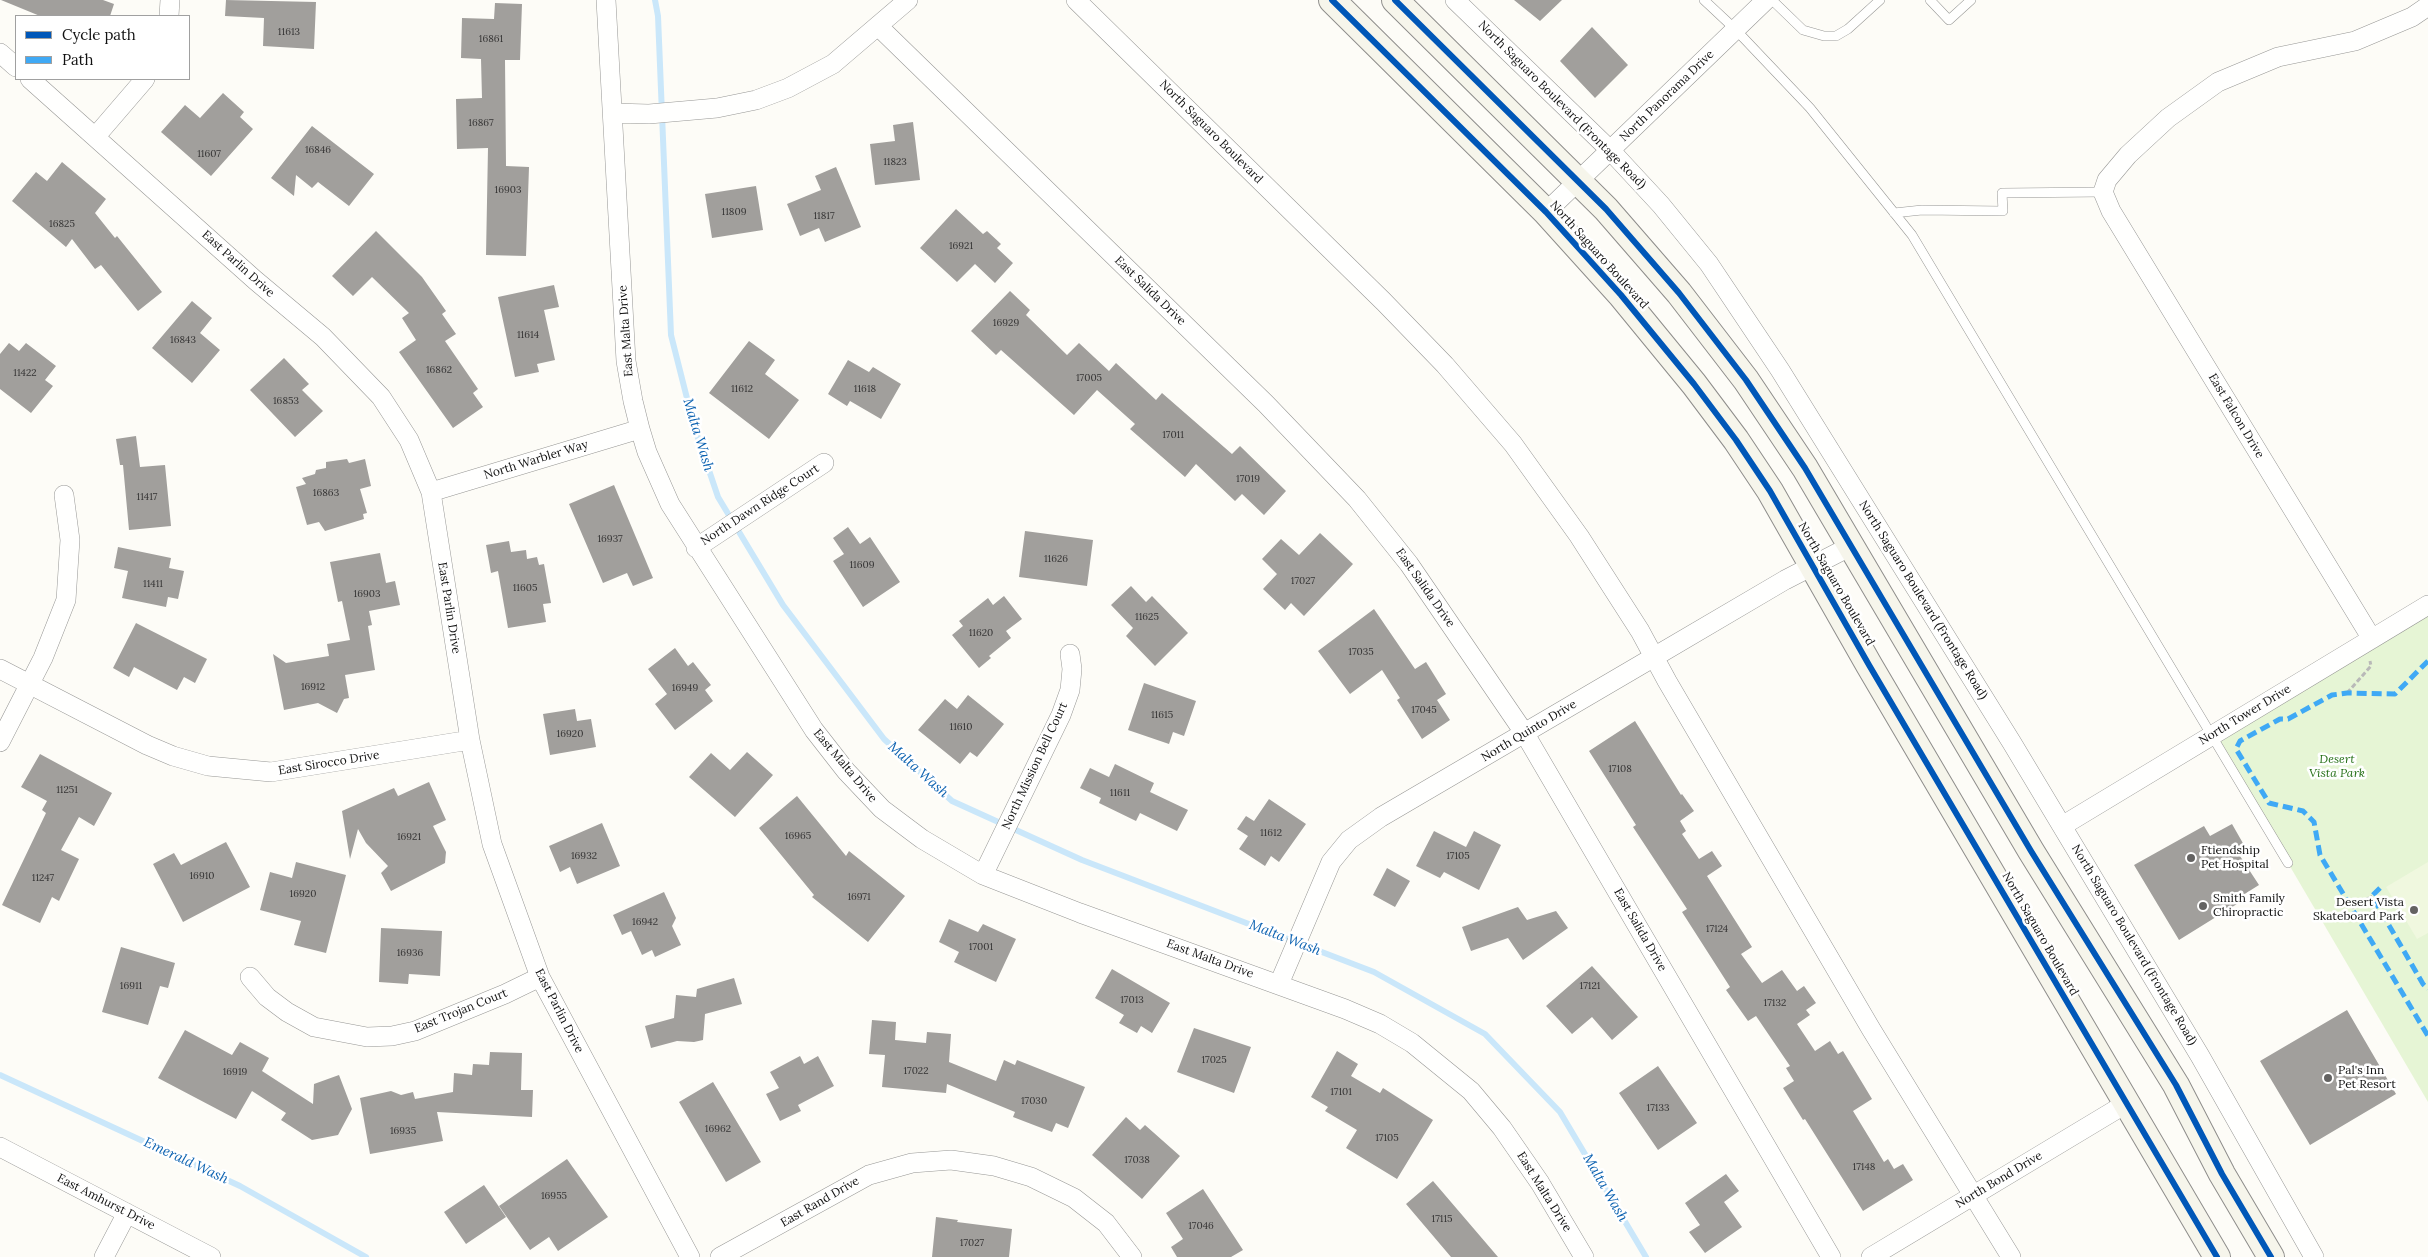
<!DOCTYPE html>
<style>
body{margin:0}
#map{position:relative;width:2428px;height:1257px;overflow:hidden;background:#fdfcf7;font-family:Lora,serif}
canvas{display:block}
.legend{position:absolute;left:15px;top:15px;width:175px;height:65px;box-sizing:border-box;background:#fff;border:1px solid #a0a0a0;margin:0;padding:6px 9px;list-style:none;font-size:15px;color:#111}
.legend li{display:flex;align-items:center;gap:10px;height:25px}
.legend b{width:25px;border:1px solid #a0a0a0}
</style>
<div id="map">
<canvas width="2428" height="1257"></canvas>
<ul class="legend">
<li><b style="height:6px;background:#0057b8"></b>Cycle path</li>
<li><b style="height:6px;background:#3fa9f5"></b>Path</li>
</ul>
</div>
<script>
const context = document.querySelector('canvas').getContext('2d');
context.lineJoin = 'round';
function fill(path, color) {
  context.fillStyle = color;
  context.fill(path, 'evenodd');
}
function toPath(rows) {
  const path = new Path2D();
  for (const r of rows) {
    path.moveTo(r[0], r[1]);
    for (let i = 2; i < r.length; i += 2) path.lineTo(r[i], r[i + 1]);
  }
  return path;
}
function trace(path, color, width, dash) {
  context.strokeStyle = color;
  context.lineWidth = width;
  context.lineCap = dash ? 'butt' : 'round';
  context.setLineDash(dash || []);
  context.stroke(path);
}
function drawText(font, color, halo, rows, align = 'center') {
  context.font = font + ' Lora,serif';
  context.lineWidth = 5;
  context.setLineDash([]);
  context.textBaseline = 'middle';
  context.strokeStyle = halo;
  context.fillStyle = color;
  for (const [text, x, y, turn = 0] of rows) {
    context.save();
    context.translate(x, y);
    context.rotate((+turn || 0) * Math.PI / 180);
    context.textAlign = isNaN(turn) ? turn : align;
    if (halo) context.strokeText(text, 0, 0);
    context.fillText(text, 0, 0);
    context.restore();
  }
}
fill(toPath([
 [2428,605,2428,1102,2213,735]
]), '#e6f5d5');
fill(toPath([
 [2428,862,2428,933,2417,939,2386,887]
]), '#f0f8df');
trace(toPath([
 [655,0,658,16,671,335,694,426,718,497,783,605,884,739,952,801,1082,860,1374,972,1485,1034,1560,1112,1646,1257],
 [0,1075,240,1186,366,1257]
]), '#cae7fa', 6);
fill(toPath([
 [1,0,103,0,114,4,110,16,40,16],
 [226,0,316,2,314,49,263,46,264,18,225,16],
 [1514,0,1562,0,1540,21],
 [495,3,522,4,520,60,505,60,506,166,529,167,526,256,486,255,488,148,457,149,456,99,482,98,481,59,461,58,462,18,494,19],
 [1592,27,1628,65,1595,98,1560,61],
 [223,93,244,112,240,117,253,129,211,176,161,132,185,105,200,118],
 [913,122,920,180,875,185,870,144,895,141,893,125],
 [312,126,374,174,349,206,318,182,312,188,296,175,294,196,271,178],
 [62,162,106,199,95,213,115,238,117,236,162,292,138,311,101,265,95,269,72,239,66,247,12,201,36,172,47,181],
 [836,167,861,227,825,242,819,228,800,236,787,204,821,190,815,176],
 [756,186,763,230,712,238,705,194],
 [956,209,983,234,987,231,1001,244,997,248,1013,263,995,283,975,264,957,282,920,248],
 [376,231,422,277,446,311,442,314,456,334,445,341,478,389,473,393,483,407,453,428,399,352,416,340,402,318,409,313,372,277,353,296,332,276],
 [554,285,559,307,544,310,555,360,537,364,539,372,515,377,498,297],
 [1010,291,1030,310,1026,315,1067,355,1079,343,1109,371,1116,363,1156,400,1162,393,1232,454,1240,446,1286,491,1264,515,1242,494,1235,501,1196,464,1185,477,1130,429,1135,424,1097,390,1074,415,1001,350,996,355,971,331],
 [192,301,212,318,200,333,220,350,192,383,152,348],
 [749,341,775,360,765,374,799,400,769,439,709,393],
 [9,343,19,351,26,343,56,366,45,380,53,386,31,413,0,389,0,354],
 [284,358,309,384,302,390,323,411,295,437,250,390],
 [848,360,869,372,873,367,901,384,881,419,850,401,847,406,828,394],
 [136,436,140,467,165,465,171,526,129,530,123,465,120,465,116,439],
 [347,459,349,463,365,459,371,486,360,489,367,513,363,514,364,519,325,531,319,522,307,525,296,487,306,484,302,478,315,474,316,470,326,468,326,462],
 [614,485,653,578,633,586,627,573,603,583,569,504],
 [848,527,860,544,870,537,900,582,863,607,833,561,844,554,833,538],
 [1025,531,1093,540,1087,586,1019,577],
 [1320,533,1353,564,1304,616,1291,603,1285,610,1263,589,1277,574,1262,559,1281,539,1299,555],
 [509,541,511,552,526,550,527,559,537,557,539,565,544,564,551,603,543,604,546,622,508,628,498,571,491,573,486,545],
 [118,547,171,558,169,568,184,571,178,599,168,597,166,607,122,598,128,571,114,568],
 [380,553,386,583,395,581,400,605,369,611,372,625,368,626,375,670,345,675,349,698,344,699,337,713,318,703,284,710,273,654,286,663,329,656,327,644,350,640,342,601,338,602,330,562],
 [1131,586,1146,602,1152,596,1188,633,1155,666,1126,636,1133,628,1111,605],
 [1004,596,1022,619,1006,631,1011,638,989,656,991,658,979,668,952,635,963,626,959,621,988,598,993,605],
 [1374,609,1415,669,1426,662,1446,694,1437,700,1450,720,1422,739,1397,700,1400,698,1382,670,1350,694,1318,651],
 [136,623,207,659,195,683,184,677,177,690,134,667,129,677,113,668],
 [675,648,688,666,693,662,711,685,705,690,713,701,675,730,655,704,667,694,648,669],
 [1144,683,1196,701,1184,736,1173,732,1169,744,1128,730],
 [968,695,1004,724,977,757,970,752,960,764,918,730,945,699,957,709],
 [575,709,577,721,591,719,596,747,550,755,543,714],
 [1635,721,1681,795,1682,794,1694,811,1680,821,1686,831,1682,834,1699,859,1712,851,1722,866,1707,876,1752,947,1741,954,1762,983,1782,970,1797,991,1804,986,1816,1003,1806,1010,1810,1015,1797,1024,1815,1051,1830,1041,1838,1054,1843,1051,1872,1099,1853,1111,1884,1162,1888,1159,1894,1169,1903,1164,1913,1180,1863,1211,1805,1119,1803,1120,1783,1088,1794,1081,1786,1068,1790,1066,1756,1016,1748,1021,1726,990,1730,987,1682,912,1687,909,1633,827,1636,825,1589,751],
 [747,752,773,775,735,817,689,777,711,753,730,770],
 [40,754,112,793,94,826,79,817,61,850,79,859,59,901,52,897,40,923,2,905,46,813,42,810,47,801,21,787],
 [1115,764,1154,783,1150,792,1188,810,1177,831,1140,813,1136,821,1099,803,1101,798,1080,788,1090,768,1109,777],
 [429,782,446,820,433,826,446,852,445,863,391,891,381,873,388,866,366,843,358,829,350,859,342,811,394,788,398,796],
 [797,796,846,856,849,851,905,896,868,942,812,897,814,895,759,828],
 [1269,799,1306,824,1279,862,1271,856,1265,866,1239,849,1248,836,1237,829,1246,816,1254,821],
 [602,823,620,866,577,884,570,867,560,872,549,846],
 [2232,824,2248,852,2240,856,2259,885,2243,895,2245,899,2179,940,2134,865,2204,826,2210,836],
 [1434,831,1466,847,1474,831,1501,845,1479,890,1444,872,1440,878,1416,866],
 [226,842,250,887,183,922,153,864,174,853,181,865],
 [296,862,346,875,326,953,294,945,301,921,260,910,270,872,292,878],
 [1387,868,1410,881,1395,907,1373,895],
 [664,892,676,918,672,926,681,945,655,957,652,950,642,955,631,931,622,935,613,915],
 [1518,907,1527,920,1556,911,1568,928,1523,960,1508,938,1471,951,1462,927],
 [949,919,978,932,983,924,1016,939,996,982,954,962,959,952,939,942],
 [381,928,442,931,440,976,409,974,408,984,379,982],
 [121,947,175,963,168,988,160,986,148,1025,102,1012],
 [1592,966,1638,1017,1612,1040,1592,1017,1572,1034,1546,1006],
 [1112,969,1170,1003,1152,1033,1141,1026,1137,1033,1119,1023,1124,1015,1095,998],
 [734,978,742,1004,705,1014,703,1040,694,1042,677,1041,651,1048,645,1026,674,1018,676,995,696,997,697,989],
 [2347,1010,2396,1094,2310,1145,2260,1061],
 [872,1020,896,1022,895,1040,926,1043,927,1032,951,1034,949,1062,996,1081,1004,1060,1015,1065,1017,1060,1085,1087,1068,1128,1056,1123,1052,1132,1013,1117,1015,1112,947,1084,946,1093,882,1087,885,1055,869,1054],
 [1194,1028,1251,1047,1234,1093,1177,1072],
 [185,1030,232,1055,240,1042,269,1058,262,1071,313,1104,314,1084,339,1075,352,1109,338,1135,312,1140,281,1120,286,1113,252,1091,236,1119,158,1078],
 [1337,1051,1358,1064,1351,1076,1380,1093,1383,1088,1433,1120,1397,1179,1346,1148,1357,1130,1325,1111,1328,1107,1311,1097],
 [490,1052,522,1053,521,1090,533,1090,532,1117,437,1112,443,1141,370,1154,360,1098,391,1091,401,1095,413,1092,415,1099,453,1092,454,1073,472,1075,473,1064,489,1065],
 [800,1056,804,1064,818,1056,834,1086,798,1105,801,1111,780,1121,766,1094,779,1088,770,1072],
 [1658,1066,1697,1123,1658,1150,1619,1093],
 [713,1082,761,1162,726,1182,679,1102],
 [1126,1117,1140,1130,1145,1125,1180,1156,1142,1199,1092,1155],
 [567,1159,608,1217,558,1251,549,1237,530,1250,499,1206],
 [1726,1174,1739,1191,1724,1202,1742,1227,1705,1253,1689,1232,1700,1225,1685,1203],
 [1433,1181,1498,1257,1451,1257,1406,1204],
 [484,1185,506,1217,466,1244,444,1212],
 [1203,1189,1243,1250,1231,1257,1177,1257,1171,1247,1183,1239,1166,1213],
 [936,1217,958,1220,957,1222,1012,1229,1009,1257,932,1257]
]), '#a19f9c');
const lane = toPath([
 [1704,0,1735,29,1810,108,1912,235,2288,863],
 [1772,0,1803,30,1824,36,1836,36,1848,29,1880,0],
 [1930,0,1949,20,1971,0],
 [1894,213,1922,210,2003,211,2002,193,2103,192]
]);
const street = toPath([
 [606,0,626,361,633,401,640,429,647,452,670,504,814,730,846,771,882,809,922,839,983,875,1080,913,1345,1009,1380,1024,1412,1043,1471,1091,1502,1128,1540,1183,1584,1257],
 [1076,0,1384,302,1445,365,1513,444,1579,536,1640,631,1667,681,1871,1029,2011,1257],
 [1455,0,1610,150,1661,205,1709,264,1780,370,2012,743,2200,1056,2314,1257],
 [169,16,170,0],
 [879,27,1266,404,1357,499,1409,564,1525,734,1831,1257],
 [0,53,16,67],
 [30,79,255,280,323,337,381,397,409,440,431,492,470,740,492,844,540,977,690,1257],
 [613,113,649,114,717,108,756,100,788,88,833,64,908,0],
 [96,136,145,79],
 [1546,212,1766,0],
 [431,492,640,429],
 [696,548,824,463],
 [2372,639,2111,211,2103,192,2107,180,2128,155,2168,118,2218,82,2278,57,2355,41,2412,17,2428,6],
 [0,669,147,745,173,756,208,766,271,772,470,740],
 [0,742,43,658,66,600,70,540,64,495],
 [2062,826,2428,605],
 [983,875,1061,715,1070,690,1072,669,1070,654],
 [250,977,267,997,287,1012,314,1027,367,1037,392,1036,415,1031,505,994,540,977],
 [1279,984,1331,862,1349,840,1381,817,1654,657,1785,580,1851,546],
 [0,1147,211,1257],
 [104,1257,127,1213],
 [720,1257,869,1175,912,1163,951,1160,994,1166,1031,1177,1074,1198,1106,1223,1132,1257],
 [1871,1257,2127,1103]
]);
const secondary = toPath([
 [1332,0,1546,212,1621,295,1694,384,1736,440,1770,491,1869,665,2217,1257],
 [1395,0,1606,209,1679,293,1746,380,1805,468,2031,851,2176,1085,2222,1174,2271,1257]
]);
trace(lane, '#979795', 10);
trace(street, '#979795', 20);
trace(secondary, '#8e8d8b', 28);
trace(toPath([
 [2347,693,2371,666,2370,661],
 [2352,908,2372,896]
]), '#b9b9b8', 3, [5, 2.5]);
trace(lane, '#fffffe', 9);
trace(street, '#fffffe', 19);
trace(secondary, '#f6f5eb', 26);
trace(toPath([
 [2428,661,2395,694,2347,693,2332,695,2288,719,2280,719,2240,741,2236,749,2269,803,2303,811,2314,822,2320,855,2428,1036],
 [2380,888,2372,896,2423,984,2428,989]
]), '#3fa9f5', 5, [10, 5]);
trace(toPath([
 [1332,0,1546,212,1621,295,1694,384,1736,440,1770,491,1869,665,2217,1257],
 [1395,0,1606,209,1679,293,1746,380,1805,468,2031,851,2176,1085,2222,1174,2271,1257]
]), '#0057b8', 6);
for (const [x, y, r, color] of [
 [2191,858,5,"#646362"],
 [2203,906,5,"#646362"],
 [2414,910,5,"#646362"],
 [2328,1078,5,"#646362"]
]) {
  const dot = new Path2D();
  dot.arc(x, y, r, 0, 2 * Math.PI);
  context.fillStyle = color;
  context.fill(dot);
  trace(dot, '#fff', 2);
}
drawText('10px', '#353434', null, [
 ["11613",289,32],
 ["16861",491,39],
 ["16867",481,123],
 ["16846",318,150],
 ["11607",209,154],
 ["11823",895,162],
 ["16903",508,190],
 ["11809",734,212],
 ["11817",824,216],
 ["16825",62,224],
 ["16921",961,246],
 ["16929",1006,323],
 ["11614",528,335],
 ["16843",183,340],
 ["16862",439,370],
 ["11422",25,373],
 ["17005",1089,378],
 ["11612",742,389],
 ["11618",865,389],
 ["16853",286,401],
 ["17011",1173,435],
 ["17019",1248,479],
 ["16863",326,493],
 ["11417",147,497],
 ["16937",610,539],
 ["11626",1056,559],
 ["11609",862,565],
 ["17027",1303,581],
 ["11411",153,584],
 ["11605",525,588],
 ["16903",367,594],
 ["11625",1147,617],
 ["11620",981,633],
 ["17035",1361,652],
 ["16912",313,687],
 ["16949",685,688],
 ["17045",1424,710],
 ["11615",1162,715],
 ["11610",961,727],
 ["16920",570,734],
 ["17108",1620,769],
 ["11251",67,790],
 ["11611",1120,793],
 ["11612",1271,833],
 ["16965",798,836],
 ["16921",409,837],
 ["16932",584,856],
 ["17105",1458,856],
 ["16910",202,876],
 ["11247",43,878],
 ["16920",303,894],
 ["16971",859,897],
 ["16942",645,922],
 ["17124",1717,929],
 ["17001",981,947],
 ["16936",410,953],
 ["16911",131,986],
 ["17121",1590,986],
 ["17013",1132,1000],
 ["17132",1775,1003],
 ["17025",1214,1060],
 ["17022",916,1071],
 ["16919",235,1072],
 ["17101",1341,1092],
 ["17030",1034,1101],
 ["17133",1658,1108],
 ["16962",718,1129],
 ["16935",403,1131],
 ["17105",1387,1138],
 ["17038",1137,1160],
 ["17148",1864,1167],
 ["16955",554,1196],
 ["17115",1442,1219],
 ["17046",1201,1226],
 ["17027",972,1243]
]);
drawText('12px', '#111', '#fff', [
 ["North Panorama Drive",1667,96,-44],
 ["North Saguaro Boulevard (Frontage Road)",1562,105,45],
 ["North Saguaro Boulevard",1211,132,45],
 ["North Saguaro Boulevard",1599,255,48],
 ["East Parlin Drive",238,264,42],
 ["East Salida Drive",1150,291,44],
 ["East Malta Drive",626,331,-94],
 ["East Falcon Drive",2236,416,59],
 ["North Warbler Way",536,460,-17],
 ["North Dawn Ridge Court",760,505,-33],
 ["North Saguaro Boulevard",1836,584,60],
 ["East Salida Drive",1425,588,55],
 ["North Saguaro Boulevard (Frontage Road)",1923,600,58],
 ["East Parlin Drive",449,608,81],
 ["North Tower Drive",2245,715,-31],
 ["North Quinto Drive",1529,731,-31],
 ["East Sirocco Drive",329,763,-9],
 ["East Malta Drive",845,766,50],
 ["North Mission Bell Court",1035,766,-65],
 ["East Salida Drive",1640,930,60],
 ["North Saguaro Boulevard",2040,934,60],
 ["North Saguaro Boulevard (Frontage Road)",2134,945,59],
 ["East Malta Drive",1210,959,20],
 ["East Trojan Court",461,1011,-22],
 ["East Parlin Drive",559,1011,63],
 ["North Bond Drive",1999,1180,-31],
 ["East Malta Drive",1544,1192,58],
 ["East Amhurst Drive",106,1202,27],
 ["East Rand Drive",820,1202,-30]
]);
drawText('italic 12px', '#277119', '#fff', [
 ["Desert",2337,760],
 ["Vista Park",2337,774]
]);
drawText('12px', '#111', '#fff', [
 ["Ftiendship",2201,851],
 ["Pet Hospital",2201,865],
 ["Smith Family",2213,899],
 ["Chiropractic",2213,913],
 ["Desert Vista",2404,903,"right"],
 ["Skateboard Park",2404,917,"right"],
 ["Pal's Inn",2338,1071],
 ["Pet Resort",2338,1085]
], 'left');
drawText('italic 14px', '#0c62b1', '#fff', [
 ["Malta Wash",698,435,73],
 ["Malta Wash",918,770,42],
 ["Malta Wash",1285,938,21],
 ["Emerald Wash",186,1161,25],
 ["Malta Wash",1605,1188,60]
]);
</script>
